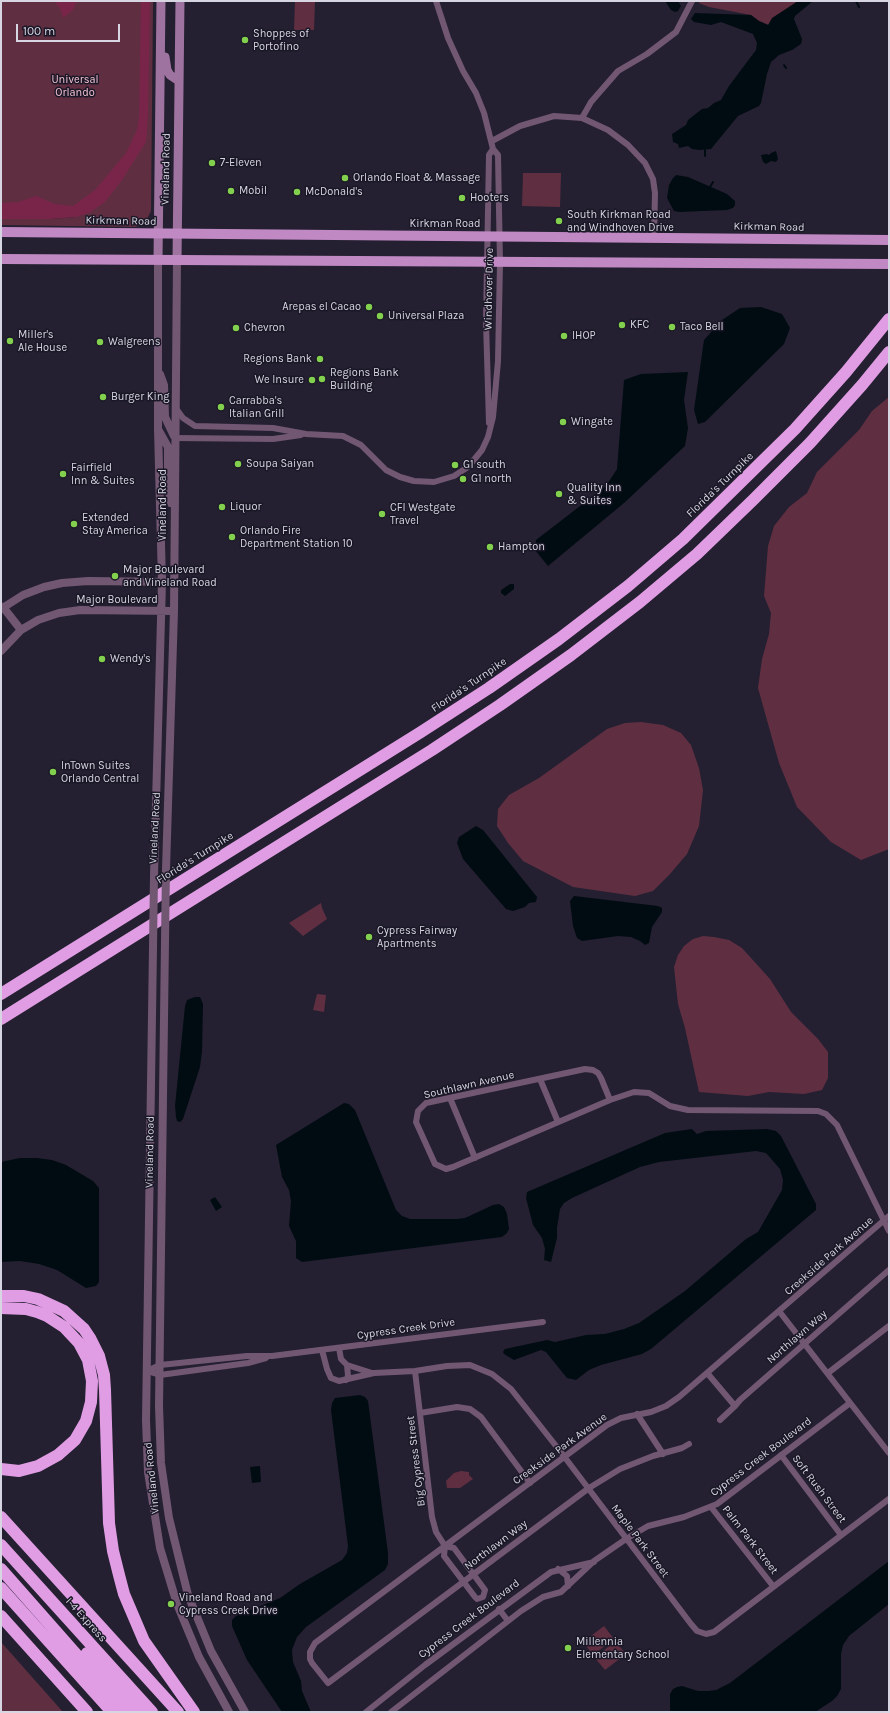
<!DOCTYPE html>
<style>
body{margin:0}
#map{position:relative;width:890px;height:1713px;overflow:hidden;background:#242031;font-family:Karla,sans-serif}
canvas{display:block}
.frame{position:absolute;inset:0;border:2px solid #d7d5e1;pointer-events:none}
.scale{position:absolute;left:16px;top:24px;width:104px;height:18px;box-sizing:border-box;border:2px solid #d7d5e1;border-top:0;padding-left:5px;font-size:12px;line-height:14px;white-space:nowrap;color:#d7d5e1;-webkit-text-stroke:3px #1a1727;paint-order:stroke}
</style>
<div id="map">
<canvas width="890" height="1713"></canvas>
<div class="frame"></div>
<div class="scale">100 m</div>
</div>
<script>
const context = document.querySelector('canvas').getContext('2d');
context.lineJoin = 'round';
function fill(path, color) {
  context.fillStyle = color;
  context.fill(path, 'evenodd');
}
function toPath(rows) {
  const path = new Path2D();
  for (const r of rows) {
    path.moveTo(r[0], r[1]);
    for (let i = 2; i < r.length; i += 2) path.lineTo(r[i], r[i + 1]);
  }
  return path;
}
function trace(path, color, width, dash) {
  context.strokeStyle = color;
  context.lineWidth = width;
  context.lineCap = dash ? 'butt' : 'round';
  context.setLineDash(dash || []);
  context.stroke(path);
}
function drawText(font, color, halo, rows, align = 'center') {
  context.font = font + ' Karla,sans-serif';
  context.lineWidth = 3;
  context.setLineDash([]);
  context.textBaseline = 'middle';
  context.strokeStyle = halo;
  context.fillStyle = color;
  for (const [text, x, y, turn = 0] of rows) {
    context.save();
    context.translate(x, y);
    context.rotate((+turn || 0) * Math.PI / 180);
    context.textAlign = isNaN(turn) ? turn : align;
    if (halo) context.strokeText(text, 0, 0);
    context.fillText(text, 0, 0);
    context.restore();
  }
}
fill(toPath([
 [1,1,153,1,151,211,145,223,136,227,1,225,1,219,51,219,76,217,1,214],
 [295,1,315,1,314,30,294,30],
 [699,1,798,1,769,25,759,21,751,15,709,7,699,3],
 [523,173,561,173,560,207,522,206],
 [889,397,889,849,861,860,831,842,797,807,779,763,758,688,762,659,769,634,771,613,764,596,768,546,774,526,789,507,807,493,817,472,859,430,872,411],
 [641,722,663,725,681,733,691,745,699,768,703,790,699,826,687,854,670,874,653,891,635,896,573,887,523,861,508,843,497,826,498,809,509,795,539,778,607,729,625,723],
 [321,903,322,908,327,919,303,936,289,923],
 [703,936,714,937,729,940,742,948,770,979,791,1012,818,1039,828,1052,828,1078,822,1090,804,1094,769,1092,748,1096,699,1092,685,1028,678,1004,674,967,678,955,684,946,693,939],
 [317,994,326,995,324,1012,313,1010],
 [461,1471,469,1472,469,1475,473,1479,460,1488,447,1488,446,1481,454,1473],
 [604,1626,614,1639,593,1655,583,1642],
 [615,1641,626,1654,605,1670,595,1658],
 [1,1642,63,1712,1,1712]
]), '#5f2f41');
fill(toPath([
 [54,1,77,1,73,10,63,18,60,8],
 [141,1,150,1,148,115,146,142,122,180,105,202,89,213,76,217,51,219,1,219,1,203,18,202,36,196,55,204,73,206,95,190,126,153,137,130,139,117]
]), '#79254a');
fill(toPath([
 [665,1,678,1,681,6,678,11,675,12,671,10],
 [798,1,813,1,795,16,794,19,802,39,801,44,792,50,779,55,771,62,767,74,761,103,759,106,738,116,711,149,699,150,692,149,688,146,679,148,678,144,673,142,672,134,686,125,688,120,702,109,708,108,714,103,721,100,729,86,756,50,757,43,753,34,721,22,711,25,694,22,691,19,695,13,751,15,759,21,768,25,772,18],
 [776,151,778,159,776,162,771,161,766,164,763,162,761,155,767,154,769,155,771,153],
 [676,175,688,177,727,194,735,201,735,205,733,208,727,210,679,212,674,211,667,198,669,185,673,178],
 [761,307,782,314,790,328,784,344,705,422,698,424,694,410,704,340,722,320,740,308],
 [688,372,684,400,688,428,685,446,624,503,548,566,535,550,536,540,606,486,617,469,624,380,641,374],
 [510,584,514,584,514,589,505,596,501,593,501,590],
 [476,826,483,830,537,897,536,902,529,903,525,907,513,911,506,909,463,859,457,843,459,837],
 [574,896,658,906,662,908,662,912,652,927,649,943,645,945,640,941,631,937,618,936,582,941,577,938,573,926,570,901],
 [195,997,200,997,203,1004,202,1052,200,1067,183,1119,180,1122,177,1121,176,1117,175,1106,185,1006,187,1000],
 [344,1103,349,1104,355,1110,396,1210,402,1216,410,1219,457,1219,465,1218,493,1205,499,1204,504,1207,507,1214,509,1229,507,1233,502,1237,302,1262,296,1258,296,1241,289,1226,291,1201,289,1190,282,1177,276,1145],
 [692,1129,697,1134,706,1131,767,1129,776,1131,781,1136,816,1204,816,1210,651,1349,642,1354,601,1365,589,1370,576,1380,567,1378,546,1352,541,1350,514,1360,504,1354,503,1352,505,1349,547,1340,555,1342,586,1335,605,1334,624,1329,639,1323,685,1291,746,1239,758,1232,782,1190,783,1180,780,1169,766,1153,756,1151,659,1162,640,1167,572,1198,564,1203,560,1209,557,1228,557,1238,551,1262,544,1260,545,1249,542,1238,533,1225,526,1198,527,1192,665,1133],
 [20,1158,37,1158,52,1160,66,1165,93,1181,99,1188,99,1282,96,1286,86,1288,57,1270,39,1264,20,1261,1,1262,1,1162],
 [215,1197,222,1207,216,1211,210,1200],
 [360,1395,365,1397,368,1401,388,1553,388,1564,385,1570,306,1627,297,1637,292,1650,293,1662,301,1681,302,1691,311,1712,282,1712,247,1660,232,1626,232,1620,236,1616,280,1598,300,1584,342,1560,347,1553,348,1546,331,1410,332,1403,335,1398],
 [260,1466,261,1482,252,1483,250,1467],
 [889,1561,889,1604,849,1636,843,1645,841,1654,841,1689,837,1696,832,1701,815,1712,670,1712,670,1694,673,1689,677,1687,682,1686,698,1691,708,1691,716,1690,730,1683]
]), '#010c12');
trace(toPath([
 [856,1,859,7],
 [784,65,786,68],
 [705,150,705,156],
 [710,187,713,182]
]), '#010c12', 2);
trace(toPath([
 [582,118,591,102,618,71,647,54,676,32,692,1],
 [492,141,520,126,554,116,582,118,608,130,628,145,645,163,653,179,655,193,654,238],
 [175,407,183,418,195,426,273,428,306,434,343,436,361,445,386,470,400,477,414,481,434,482,454,476,468,467,482,450,488,437,493,417,498,361,500,263,498,155,493,149,484,113,476,93,463,71,448,38,436,1],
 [489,423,486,322,489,155,493,149],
 [175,438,273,439,301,435],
 [540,1079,558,1122],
 [450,1098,475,1158],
 [610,1100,601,1078,598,1073,593,1070,585,1069,426,1103,418,1111,416,1122,435,1164,446,1169,453,1167,610,1100,634,1092,649,1093,670,1106,688,1110,818,1111,826,1114,837,1125,889,1231],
 [779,1311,889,1453],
 [339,1348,341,1359,347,1365,372,1373],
 [322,1350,327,1369,331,1378,339,1381,374,1373,415,1371,447,1366,470,1365,492,1374,511,1389,560,1451,691,1624,697,1631,706,1634,714,1632,889,1499],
 [147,1371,160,1365,247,1356,272,1356,543,1322],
 [147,1371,160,1375,248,1363,266,1358],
 [415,1371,432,1517,436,1532,445,1546,444,1556,475,1597,477,1599,483,1597,485,1590,454,1548,445,1546],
 [828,1373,889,1326],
 [708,1374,735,1406],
 [346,1380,348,1376,347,1365],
 [420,1413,457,1407,470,1409,481,1417,530,1483],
 [637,1414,663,1454],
 [720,1420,735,1406,740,1400,889,1270],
 [689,1444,682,1448,653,1456,620,1469,589,1488,328,1683,312,1663,310,1659,310,1652,315,1643,607,1425,621,1418,651,1412,666,1406,679,1397,889,1216],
 [781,1455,841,1535],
 [711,1507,773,1586],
 [558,1569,567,1576,568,1586],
 [499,1609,508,1621],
 [366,1712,425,1665,551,1572,594,1562],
 [391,1712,521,1611,543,1597,561,1592,594,1561,626,1539,648,1526,684,1517,717,1504,850,1403]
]), '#725773', 6);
trace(toPath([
 [160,374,164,385,165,417,174,436],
 [159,431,168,447,168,486,171,503],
 [3,607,21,630],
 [1,609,23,595,44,587,62,583,88,581,175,582],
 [1,651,21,630,38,620,59,613,80,610,174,611],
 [166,869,174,611,177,260],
 [154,876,162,582,158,429,158,260],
 [165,941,159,1406,161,1463,169,1518,188,1595,211,1651,245,1712],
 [153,948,146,1420,148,1472,160,1548,177,1604,199,1657,229,1712]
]), '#725773', 8);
trace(toPath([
 [165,57,167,70,170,75,179,81],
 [158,260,161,1],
 [177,260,180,1]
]), '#9f73a0', 9);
trace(toPath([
 [1,232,889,240],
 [1,259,889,264]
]), '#c189c4', 10);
trace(toPath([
 [1,994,421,732,489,688,559,639,628,586,683,539,795,429,846,372,889,319],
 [1,1019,432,750,500,705,571,655,640,602,697,554,753,500,810,443,862,385,889,352],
 [1,1296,24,1296,38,1299,64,1311,84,1329,90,1338,99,1356,104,1375,105,1390,109,1523,113,1551,119,1575,124,1594,144,1641,194,1712],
 [1,1308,26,1309,37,1312,47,1316,64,1327,79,1343,88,1360,92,1381,91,1402,86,1421,75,1440,58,1455,38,1466,19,1471,1,1469],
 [1,1517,178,1712],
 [1,1545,152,1712],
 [1,1569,127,1712],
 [1,1588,112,1712],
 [1,1616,87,1712],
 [87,1653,139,1712]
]), '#e19de4', 12);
trace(toPath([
 [165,941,166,869],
 [153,948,154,876]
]), '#725773', 8);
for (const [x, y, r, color] of [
 [245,40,4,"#83d04e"],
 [212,163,4,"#83d04e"],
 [345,178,4,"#83d04e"],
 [231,191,4,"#83d04e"],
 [297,192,4,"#83d04e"],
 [462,198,4,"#83d04e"],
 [559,221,4,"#83d04e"],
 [369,307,4,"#83d04e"],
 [380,316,4,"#83d04e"],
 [622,325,4,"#83d04e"],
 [672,327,4,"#83d04e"],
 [236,328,4,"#83d04e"],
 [564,336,4,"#83d04e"],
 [10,341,4,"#83d04e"],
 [100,342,4,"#83d04e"],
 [320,359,4,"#83d04e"],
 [322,379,4,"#83d04e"],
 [312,380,4,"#83d04e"],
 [103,397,4,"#83d04e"],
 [221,407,4,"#83d04e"],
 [563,422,4,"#83d04e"],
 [238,464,4,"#83d04e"],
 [455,465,4,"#83d04e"],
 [63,474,4,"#83d04e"],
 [463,479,4,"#83d04e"],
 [559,494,4,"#83d04e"],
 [222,507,4,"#83d04e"],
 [382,514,4,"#83d04e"],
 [74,524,4,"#83d04e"],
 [232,537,4,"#83d04e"],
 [490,547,4,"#83d04e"],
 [115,576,4,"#83d04e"],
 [102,659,4,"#83d04e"],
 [53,772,4,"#83d04e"],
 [369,937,4,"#83d04e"],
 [171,1604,4,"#83d04e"],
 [568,1648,4,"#83d04e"]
]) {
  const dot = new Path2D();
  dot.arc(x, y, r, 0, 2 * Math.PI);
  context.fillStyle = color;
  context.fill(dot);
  trace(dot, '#1a1727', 1.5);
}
drawText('11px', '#d7d5e1', '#1a1727', [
 ["Shoppes of",253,34],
 ["Portofino",253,47],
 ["7-Eleven",220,163],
 ["Orlando Float & Massage",353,178],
 ["Mobil",239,191],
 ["McDonald's",305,192],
 ["Hooters",470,198],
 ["South Kirkman Road",567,215],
 ["and Windhoven Drive",567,228],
 ["Arepas el Cacao",361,307,"right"],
 ["Universal Plaza",388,316],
 ["KFC",630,325],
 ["Taco Bell",680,327],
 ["Chevron",244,328],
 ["Miller's",18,335],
 ["Ale House",18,348],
 ["IHOP",572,336],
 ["Walgreens",108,342],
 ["Regions Bank",312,359,"right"],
 ["Regions Bank",330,373],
 ["Building",330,386],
 ["We Insure",304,380,"right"],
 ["Burger King",111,397],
 ["Carrabba's",229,401],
 ["Italian Grill",229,414],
 ["Wingate",571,422],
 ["Soupa Saiyan",246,464],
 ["G1 south",463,465],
 ["Fairfield",71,468],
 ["Inn & Suites",71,481],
 ["G1 north",471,479],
 ["Quality Inn",567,488],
 ["& Suites",567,501],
 ["Liquor",230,507],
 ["CFI Westgate",390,508],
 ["Travel",390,521],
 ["Extended",82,518],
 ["Stay America",82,531],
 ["Orlando Fire",240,531],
 ["Department Station 10",240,544],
 ["Hampton",498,547],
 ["Major Boulevard",123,570],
 ["and Vineland Road",123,583],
 ["Wendy's",110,659],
 ["InTown Suites",61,766],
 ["Orlando Central",61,779],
 ["Cypress Fairway",377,931],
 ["Apartments",377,944],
 ["Vineland Road and",179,1598],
 ["Cypress Creek Drive",179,1611],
 ["Millennia",576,1642],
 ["Elementary School",576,1655]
], 'left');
drawText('11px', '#f5c3d3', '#1a1727', [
 ["Universal",75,80],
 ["Orlando",75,93]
]);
drawText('11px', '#d7d5e1', '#1a1727', [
 ["Vineland Road",166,169,-89],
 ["Kirkman Road",121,221,1],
 ["Kirkman Road",445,224],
 ["Kirkman Road",769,227,1],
 ["Windhover Drive",489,289,-89],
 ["Florida's Turnpike",720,485,-44],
 ["Vineland Road",163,505,-90],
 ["Major Boulevard",117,600],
 ["Florida's Turnpike",469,685,-34],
 ["Vineland Road",155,828,-87],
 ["Florida's Turnpike",195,858,-32],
 ["Southlawn Avenue",469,1085,-13],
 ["Vineland Road",150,1152,-89],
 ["Creekside Park Avenue",829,1256,-41],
 ["Cypress Creek Drive",406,1329,-8],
 ["Northlawn Way",797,1337,-41],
 ["Creekside Park Avenue",560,1449,-36],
 ["Cypress Creek Boulevard",761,1457,-37],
 ["Big Cypress Street",416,1461,-97],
 ["Vineland Road",152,1478,-96],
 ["Soft Rush Street",819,1489,53],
 ["Palm Park Street",750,1540,52],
 ["Maple Park Street",640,1541,53],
 ["Northlawn Way",496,1545,-37],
 ["Cypress Creek Boulevard",469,1619,-37],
 ["I-4 Express",86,1620,48]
]);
</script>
